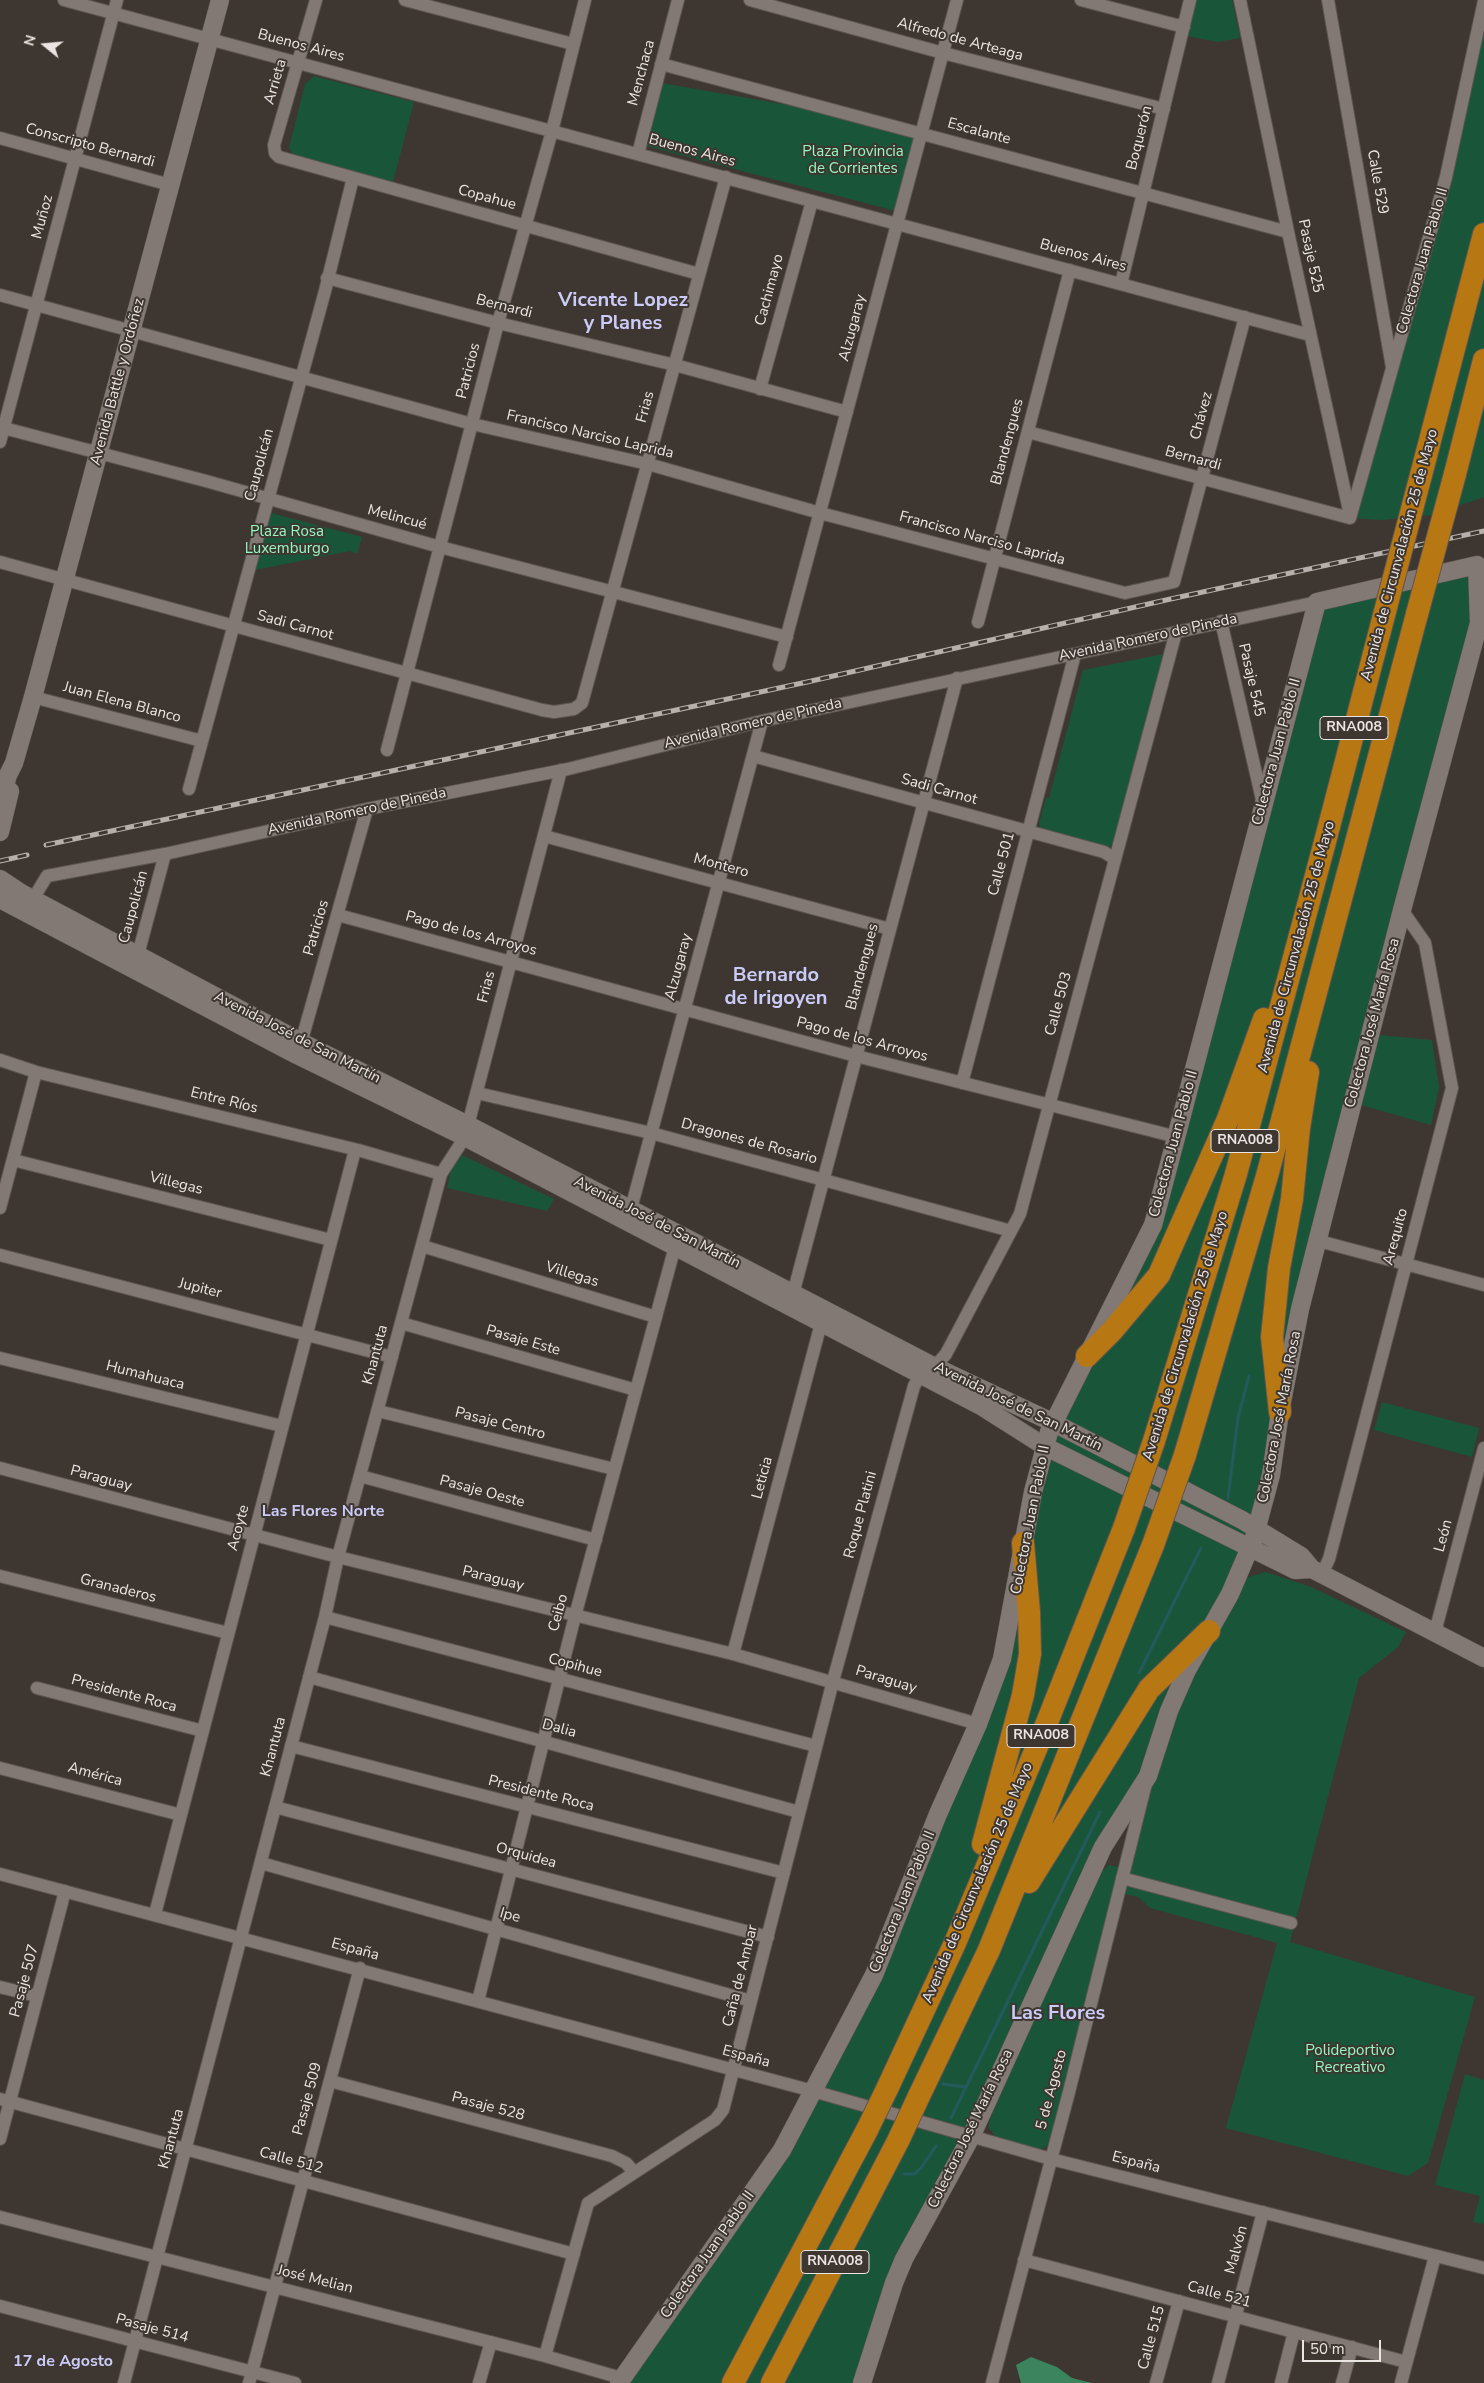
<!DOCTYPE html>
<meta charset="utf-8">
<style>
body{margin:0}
#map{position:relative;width:1484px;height:2383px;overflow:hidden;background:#3e3631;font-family:"Nunito Sans",sans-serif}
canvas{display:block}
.north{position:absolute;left:20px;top:20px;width:50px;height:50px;-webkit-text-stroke:4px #3e3631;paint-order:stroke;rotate:287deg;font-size:14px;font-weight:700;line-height:20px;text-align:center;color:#eae5e2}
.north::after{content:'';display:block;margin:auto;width:18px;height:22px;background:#eae5e2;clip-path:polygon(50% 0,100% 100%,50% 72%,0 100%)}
.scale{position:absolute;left:1302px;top:2340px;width:79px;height:22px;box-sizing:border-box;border:2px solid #eae5e2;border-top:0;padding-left:6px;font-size:15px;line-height:18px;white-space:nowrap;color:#eae5e2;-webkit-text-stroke:4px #3e3631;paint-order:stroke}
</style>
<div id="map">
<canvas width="1484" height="2383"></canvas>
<div class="north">N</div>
<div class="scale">50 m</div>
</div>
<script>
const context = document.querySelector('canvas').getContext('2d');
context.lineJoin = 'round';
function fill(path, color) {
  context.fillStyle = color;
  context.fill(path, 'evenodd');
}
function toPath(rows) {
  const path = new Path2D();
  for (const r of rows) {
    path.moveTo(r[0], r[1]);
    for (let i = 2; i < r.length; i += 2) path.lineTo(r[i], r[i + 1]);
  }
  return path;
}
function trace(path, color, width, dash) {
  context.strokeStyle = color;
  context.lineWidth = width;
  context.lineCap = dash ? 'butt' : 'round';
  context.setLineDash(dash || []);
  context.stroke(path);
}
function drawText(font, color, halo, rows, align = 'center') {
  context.font = font + ' "Nunito Sans",sans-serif';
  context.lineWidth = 4;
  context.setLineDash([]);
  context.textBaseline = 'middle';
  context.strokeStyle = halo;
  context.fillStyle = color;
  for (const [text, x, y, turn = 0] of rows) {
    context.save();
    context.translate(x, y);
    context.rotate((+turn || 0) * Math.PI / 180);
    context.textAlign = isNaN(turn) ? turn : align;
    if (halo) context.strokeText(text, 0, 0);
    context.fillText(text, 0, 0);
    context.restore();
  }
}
fill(toPath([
 [1196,0,1232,0,1240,38,1218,42,1187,36],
 [1484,1,1484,497,1432,515,1382,520,1350,518,1393,370],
 [314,76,414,102,393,182,294,157,289,148,305,84],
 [662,83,804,108,917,137,896,211,646,146],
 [271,513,362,537,357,554,350,551,255,570],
 [1477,565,1479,623,1350,1113,1271,1475,1157,1746,904,2259,862,2383,619,2383,822,2074,978,1724,1044,1446,1153,1225,1317,602],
 [1164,654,1113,843,1109,848,1041,830,1039,823,1046,798,1049,798,1083,670],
 [1379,1035,1432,1040,1439,1087,1431,1125,1361,1105],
 [462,1155,554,1199,547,1211,447,1188,451,1170],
 [1382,1402,1479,1428,1472,1457,1374,1430],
 [1266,1572,1311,1587,1406,1632,1398,1647,1359,1678,1290,1942,1475,1997,1428,2163,1408,2176,1226,2128,1277,1943,1150,1908,1138,1897,1125,1894,1157,1763,1180,1697,1241,1586,1248,1577],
 [1109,1865,1118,1867,1120,1872,1049,2144,1041,2150,996,2137,989,2128,989,2122,996,2104,1101,1872],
 [1465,2074,1484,2080,1484,2224,1473,2222,1480,2196,1435,2185]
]), '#195639');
fill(toPath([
 [1031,2357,1057,2367,1072,2378,1092,2383,1021,2383,1016,2365]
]), '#3b845e');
trace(toPath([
 [1228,1498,1238,1418,1249,1376],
 [1139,1673,1201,1548],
 [943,2084,965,2087],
 [951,2118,1100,1812],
 [904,2174,914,2174,921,2168,936,2146]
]), '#245a5d', 3);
const street = toPath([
 [64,0,1310,335],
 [316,0,274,145,275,153,279,157,699,274],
 [405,0,573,44],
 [750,0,943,53,1164,109],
 [1081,0,1184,27],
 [1240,0,1288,232,1350,515],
 [1328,0,1392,367],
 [661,64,1288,232],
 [0,138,170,185],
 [638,154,678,0],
 [327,278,498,323,675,365,847,412],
 [1121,284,1190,0],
 [0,295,472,424,648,464,820,513,1125,593,1174,582,1245,317],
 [760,389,812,201],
 [0,427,206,481,440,547,787,637],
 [1028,432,1350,518],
 [0,442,117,0],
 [1350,518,1446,177,1484,1],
 [0,562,542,710,554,712,574,709,582,703,726,177],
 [1221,621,1263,804],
 [978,622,1070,270],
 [779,665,957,0],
 [33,697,202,741],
 [387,750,498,323,552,131,585,0],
 [753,756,1104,852,1115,859],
 [189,789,325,291,353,178],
 [544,836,890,929],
 [33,899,47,876,165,854,367,809,568,769,762,721,1317,602],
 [338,915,856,1056,1177,1137],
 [136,962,165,854],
 [299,1050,367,809],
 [0,1060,36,1072,358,1150,441,1174],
 [962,1083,1075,654],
 [477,1093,651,1133,1011,1231],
 [13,1160,331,1240],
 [0,1208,36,1072],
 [629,1216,762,721],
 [1319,1241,1484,1285],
 [422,1246,656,1317],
 [0,1255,392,1357],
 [793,1294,957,678],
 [401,1323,636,1390],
 [0,1358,282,1426],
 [378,1411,614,1469],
 [0,1468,338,1557,733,1654,978,1724],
 [360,1476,596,1540],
 [1322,1574,1329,1559,1452,1088,1425,943,1402,910],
 [0,1576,228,1633],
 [325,1617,816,1746],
 [1435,1632,1484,1448],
 [733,1654,823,1316],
 [309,1677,799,1812],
 [37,1688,203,1731],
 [291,1746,784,1873],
 [0,1768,181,1815],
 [275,1807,768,1937],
 [261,1863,751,2001],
 [0,1874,813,2091,1051,2159,1484,2268],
 [1122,1878,1291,1923],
 [155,1914,355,1150],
 [0,1987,37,1996],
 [478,2001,575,1616,677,1239],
 [330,2081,612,2156,626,2163,634,2172],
 [0,2099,574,2254],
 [0,2139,65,1891],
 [0,2217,545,2356,621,2378],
 [1024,2260,1406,2362],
 [0,2306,295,2383],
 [545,2356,588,2203,715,2120,723,2110,833,1681,914,1386,922,1372,937,1364,946,1354,1020,1214,1176,632],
 [124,2383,325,1617,338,1557,441,1174,465,1137,468,1125,561,770],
 [249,2383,360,1968],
 [479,2383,491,2342],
 [992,2383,1069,2092,1145,1787],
 [1156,2383,1179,2301],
 [1218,2383,1263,2212],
 [1281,2383,1294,2332],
 [1342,2383,1352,2347],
 [1401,2383,1435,2256]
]);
const secondary = toPath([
 [0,801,8,775,14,763,33,697,220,0],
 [0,832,10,791],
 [0,879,21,893,301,1042,468,1125,933,1366,1054,1423,1242,1520,1301,1556,1312,1569,1484,1658],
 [0,899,297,1055,465,1137,981,1406,1044,1446,1295,1570,1312,1569],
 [619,2383,782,2150,874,1975,938,1814,978,1724,1002,1659,1033,1492,1049,1432,1153,1225,1317,602,1477,565,1479,623,1402,910,1300,1309,1280,1412,1271,1475,1254,1538,1230,1594,1187,1670,1169,1711,1148,1776,1103,1847,971,2137,904,2259,894,2283,862,2383]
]);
const highway = toPath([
 [1455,474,1484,360],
 [1421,475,1484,234],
 [1087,1356,1112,1331,1159,1275,1228,1119,1264,1019],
 [1280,1412,1272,1337,1279,1268,1292,1199,1299,1128,1308,1072],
 [1154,1441,1236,1174,1326,838,1383,619],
 [1185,1455,1267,1176,1417,614],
 [983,1844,1023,1695,1030,1654,1029,1612,1023,1543],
 [1029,1882,1149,1689,1209,1631],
 [887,2089,955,1943,1046,1725,1124,1528],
 [919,2096,989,1950,1153,1545],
 [733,2383,867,2130],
 [772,2383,898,2141]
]);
trace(street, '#5c5551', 14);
trace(secondary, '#5c5551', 19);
trace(highway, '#5c5551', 24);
trace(street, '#837974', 12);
trace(secondary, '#837974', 18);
trace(highway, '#b77713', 22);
const rail = toPath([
 [46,845,807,682,1166,600,1484,531],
 [0,861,27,855]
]);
trace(rail, '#b6b0ac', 5);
trace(rail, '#3e3631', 3, [9]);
const highwayBridge = toPath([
 [1417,614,1455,474],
 [1383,619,1421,475],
 [1124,1528,1154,1441],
 [1153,1545,1185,1455],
 [867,2130,887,2089],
 [898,2141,919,2096]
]);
trace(highwayBridge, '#5c5551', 24, []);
trace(highwayBridge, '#b77713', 22);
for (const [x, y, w] of [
 [1354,728,68],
 [1245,1141,68],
 [1041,1736,68],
 [835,2262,68]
]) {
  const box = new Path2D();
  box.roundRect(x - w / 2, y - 11.5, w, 23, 4);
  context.fillStyle = '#3e3631';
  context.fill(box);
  trace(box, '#eae5e2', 1);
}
drawText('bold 14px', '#eae5e2', null, [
 ["RNA008",1354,728],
 ["RNA008",1245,1141],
 ["RNA008",1041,1736],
 ["RNA008",835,2262]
]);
drawText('15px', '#eae5e2', '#3e3631', [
 ["Alfredo de Arteaga",960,40,15],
 ["Buenos Aires",301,46,15],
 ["Menchaca",642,73,-75],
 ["Arrieta",276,82,-74],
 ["Escalante",979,132,15],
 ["Boquerón",1140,138,-76],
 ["Conscripto Bernardi",90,146,15],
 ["Buenos Aires",692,151,15],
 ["Calle 529",1377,182,80],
 ["Copahue",487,198,15],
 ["Muñoz",43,217,-75],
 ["Buenos Aires",1083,256,15],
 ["Pasaje 525",1310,256,78],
 ["Colectora Juan Pablo II",1423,261,-74],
 ["Cachimayo",770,290,-75],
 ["Bernardi",504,307,14],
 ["Alzugaray",853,328,-75],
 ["Patricios",469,371,-76],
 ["Avenida Battle y Ordoñez",118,382,-75],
 ["Frias",646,407,-75],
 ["Chávez",1202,416,-75],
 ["Francisco Narciso Laprida",590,435,13],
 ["Blandengues",1008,442,-75],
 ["Bernardi",1193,459,15],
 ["Caupolicán",260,465,-75],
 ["Melincué",397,518,15],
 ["Francisco Narciso Laprida",982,539,15],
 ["Avenida de Circunvalación 25 de Mayo",1400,555,-75],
 ["Sadi Carnot",295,626,15],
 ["Avenida Romero de Pineda",1148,638,-12],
 ["Pasaje 545",1251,680,77],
 ["Juan Elena Blanco",122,703,15],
 ["Avenida Romero de Pineda",753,724,-13],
 ["Colectora Juan Pablo II",1277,752,-75],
 ["Sadi Carnot",939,790,16],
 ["Avenida Romero de Pineda",357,812,-12],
 ["Calle 501",1002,864,-75],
 ["Montero",721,866,15],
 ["Caupolicán",134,907,-75],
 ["Patricios",317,928,-74],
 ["Pago de los Arroyos",471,934,15],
 ["Avenida de Circunvalación 25 de Mayo",1297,947,-75],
 ["Alzugaray",679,967,-75],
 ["Blandengues",863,967,-75],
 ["Frias",487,987,-76],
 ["Calle 503",1059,1004,-75],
 ["Colectora José María Rosa",1373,1023,-75],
 ["Avenida José de San Martín",297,1038,27],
 ["Pago de los Arroyos",862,1040,15],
 ["Entre Ríos",224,1101,14],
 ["Dragones de Rosario",749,1142,15],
 ["Colectora Juan Pablo II",1174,1144,-75],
 ["Villegas",176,1184,14],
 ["Avenida José de San Martín",657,1223,27],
 ["Arequito",1396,1237,-75],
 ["Villegas",572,1275,17],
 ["Jupiter",200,1289,14],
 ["Avenida de Circunvalación 25 de Mayo",1186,1336,-73],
 ["Pasaje Este",523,1341,16],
 ["Khantuta",376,1355,-75],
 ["Humahuaca",145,1376,14],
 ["Avenida José de San Martín",1018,1407,26],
 ["Colectora José María Rosa",1280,1417,-79],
 ["Pasaje Centro",500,1424,14],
 ["Leticia",763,1478,-75],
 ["Paraguay",101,1479,15],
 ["Pasaje Oeste",482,1492,15],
 ["Roque Platini",861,1515,-75],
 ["Colectora Juan Pablo II",1031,1520,-79],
 ["Acoyte",239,1528,-75],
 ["León",1444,1536,-75],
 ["Paraguay",493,1579,14],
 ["Granaderos",118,1589,14],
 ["Ceibo",559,1613,-75],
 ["Copihue",575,1666,15],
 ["Paraguay",886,1680,17],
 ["Presidente Roca",124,1694,15],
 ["Dalia",559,1729,15],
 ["Khantuta",274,1747,-75],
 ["América",95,1775,15],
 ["Presidente Roca",541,1794,14],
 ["Orquidea",526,1856,15],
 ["Avenida de Circunvalación 25 de Mayo",978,1883,-67],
 ["Colectora Juan Pablo II",903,1902,-68],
 ["Ipe",510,1916,16],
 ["España",355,1950,15],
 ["Caña de Ambar",741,1976,-76],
 ["Pasaje 507",25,1981,-75],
 ["España",746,2057,15],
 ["5 de Agosto",1052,2090,-75],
 ["Pasaje 509",308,2099,-75],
 ["Pasaje 528",488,2107,15],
 ["Colectora José María Rosa",971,2129,-64],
 ["Khantuta",172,2139,-75],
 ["Calle 512",291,2161,15],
 ["España",1136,2163,14],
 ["Malvón",1237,2250,-75],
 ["Colectora Juan Pablo II",708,2255,-55],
 ["José Melian",315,2280,14],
 ["Calle 521",1219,2295,15],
 ["Pasaje 514",152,2329,15],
 ["Calle 515",1152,2338,-75]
]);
drawText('15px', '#93f9c1', '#3e3631', [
 ["Plaza Provincia",853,152],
 ["de Corrientes",853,169],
 ["Plaza Rosa",287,532],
 ["Luxemburgo",287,549],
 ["Polideportivo",1350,2051],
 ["Recreativo",1350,2068]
]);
drawText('bold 16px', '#cbcbf7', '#3e3631', [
 ["Las Flores Norte",323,1512],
 ["17 de Agosto",63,2362]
]);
drawText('bold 20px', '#cbcbf7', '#3e3631', [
 ["Vicente Lopez",623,301],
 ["y Planes",623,324],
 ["Bernardo",776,976],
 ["de Irigoyen",776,999],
 ["Las Flores",1058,2014]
]);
</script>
